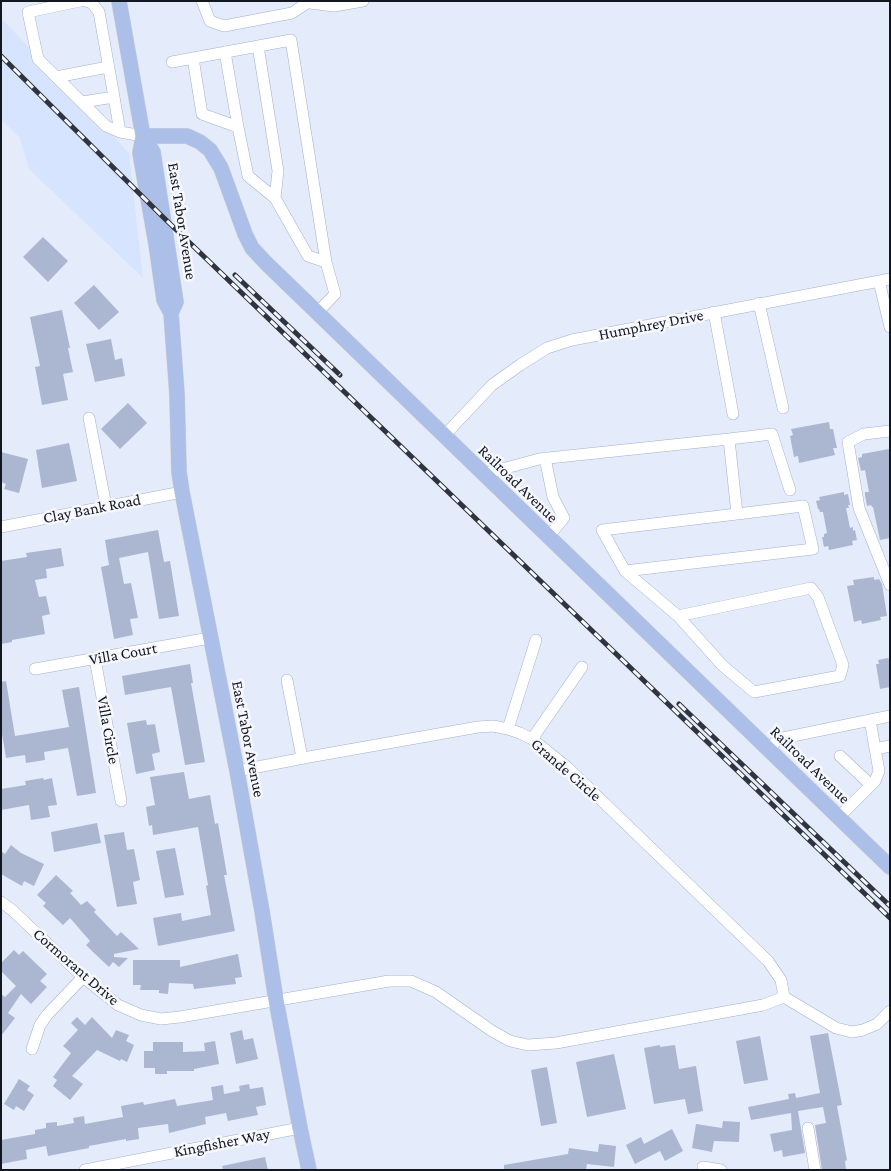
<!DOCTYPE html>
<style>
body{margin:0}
#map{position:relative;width:891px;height:1171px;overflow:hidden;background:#e4ebfb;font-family:"Crimson Pro",serif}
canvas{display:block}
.frame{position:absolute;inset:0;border:2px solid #131720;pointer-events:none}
</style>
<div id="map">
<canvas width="891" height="1171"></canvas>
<div class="frame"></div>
</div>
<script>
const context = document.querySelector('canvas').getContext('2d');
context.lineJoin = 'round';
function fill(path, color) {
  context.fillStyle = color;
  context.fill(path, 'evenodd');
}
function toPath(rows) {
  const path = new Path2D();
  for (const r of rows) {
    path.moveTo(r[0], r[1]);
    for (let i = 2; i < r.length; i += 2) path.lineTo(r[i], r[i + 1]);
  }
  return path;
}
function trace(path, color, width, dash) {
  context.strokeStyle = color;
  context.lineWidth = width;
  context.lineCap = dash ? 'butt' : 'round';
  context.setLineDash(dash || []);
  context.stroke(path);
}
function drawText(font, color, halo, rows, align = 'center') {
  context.font = font + ' "Crimson Pro",serif';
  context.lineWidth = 5;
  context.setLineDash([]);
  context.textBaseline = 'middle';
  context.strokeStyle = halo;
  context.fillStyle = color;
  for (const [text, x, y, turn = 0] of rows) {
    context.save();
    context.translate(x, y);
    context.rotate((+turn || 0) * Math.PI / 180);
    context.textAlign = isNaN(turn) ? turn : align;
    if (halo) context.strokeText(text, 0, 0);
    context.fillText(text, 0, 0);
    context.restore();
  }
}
fill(toPath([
 [1,18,129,153,143,278,29,169,20,138,1,119]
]), '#d7e4ff');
fill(toPath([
 [43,237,68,261,48,282,23,257],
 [94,285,119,312,99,330,74,303],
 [62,310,70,348,68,348,73,372,63,374,68,400,42,405,35,367,40,366,30,317],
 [111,339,115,360,122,358,125,376,95,382,86,344],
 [128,403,147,423,120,449,101,429],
 [829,422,830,429,833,429,837,448,833,448,835,455,799,463,798,456,794,457,790,436,793,435,791,429],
 [69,443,77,481,42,488,36,450],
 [889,449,890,538,880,540,873,507,872,507,871,505,867,506,865,495,865,492,869,492,865,470,861,471,858,458,862,457,862,454],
 [1,452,28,459,19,493,4,489,6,484,1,482],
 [844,492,844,495,848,494,850,505,848,505,849,508,846,508,850,528,853,527,853,531,855,530,857,540,852,541,853,545,829,550,828,546,824,547,822,537,824,537,824,534,827,533,823,512,820,512,819,509,818,509,816,501,820,500,819,497],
 [158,530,164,562,170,561,179,616,159,619,148,552,119,558,124,584,131,583,138,618,130,619,133,635,114,639,101,567,109,565,105,540],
 [61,548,64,566,46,569,47,578,35,580,39,597,46,596,50,614,42,616,45,634,12,640,12,642,1,644,1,561,27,557,26,553],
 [874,577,874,580,879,579,882,584,887,616,880,617,881,620,862,624,861,620,854,622,847,586,854,585,853,580],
 [888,658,890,660,890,687,880,689,876,664,879,664,878,660],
 [190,664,193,683,191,683,205,762,185,765,171,687,125,695,122,676],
 [6,681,15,736,69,727,62,690,79,687,96,793,77,796,68,748,44,752,45,760,26,763,25,755,6,758,1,728,1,682],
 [146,720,147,725,155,724,160,752,152,754,155,770,136,774,127,723],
 [184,772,189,799,210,795,215,824,218,823,227,875,224,875,235,931,158,946,153,918,181,913,182,921,211,915,206,886,208,885,198,827,153,835,152,825,149,826,146,807,155,805,150,777],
 [43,778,44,780,52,778,57,805,48,806,50,817,31,820,29,805,1,810,1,789,26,785,25,781],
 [97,823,101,843,54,852,51,832],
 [124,832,127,850,134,849,140,880,133,882,137,904,117,907,104,835],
 [11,845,21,853,44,864,34,886,24,881,22,886,1,874,1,851,5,854],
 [175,848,184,895,165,898,156,851],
 [56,875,73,891,70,893,81,905,87,901,96,910,94,912,117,936,121,932,139,949,114,954,114,957,128,958,119,967,113,962,109,967,94,953,86,945,90,941,70,918,63,925,43,906,46,903,37,895],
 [14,950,19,955,23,951,47,974,40,981,47,987,31,1004,21,994,8,1013,15,1018,1,1036,1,994,5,997,16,986,1,971,1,963],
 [238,954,242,977,235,978,236,984,194,989,193,984,169,983,168,994,159,993,159,990,140,990,141,985,133,985,133,960,180,960,180,967],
 [77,1017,85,1025,92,1017,112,1038,116,1030,129,1035,126,1041,134,1045,127,1062,121,1059,120,1061,97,1050,72,1076,83,1084,70,1100,53,1086,57,1080,53,1077,71,1053,63,1046,78,1030,71,1023],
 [242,1030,244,1040,253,1038,258,1059,236,1064,230,1033],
 [828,1033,842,1105,837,1106,847,1160,845,1161,846,1170,822,1170,815,1125,826,1123,823,1107,798,1111,805,1153,783,1157,782,1150,774,1152,770,1134,792,1130,791,1113,751,1120,748,1107,789,1099,788,1094,795,1093,796,1098,820,1093,810,1036],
 [760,1036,768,1080,744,1084,736,1041],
 [215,1041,219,1064,194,1069,194,1071,167,1071,167,1074,155,1074,155,1068,144,1068,144,1051,153,1051,153,1042,183,1042,183,1052,205,1051,204,1043],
 [660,1045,660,1047,675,1045,679,1069,696,1066,703,1111,688,1114,685,1099,654,1104,644,1048],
 [614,1054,626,1109,587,1117,576,1062],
 [547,1067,557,1123,541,1126,531,1070],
 [19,1079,30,1086,27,1090,34,1095,24,1111,16,1106,14,1110,4,1104],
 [249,1084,250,1089,263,1087,266,1105,256,1107,258,1115,228,1121,226,1113,205,1117,206,1124,169,1133,168,1124,138,1128,139,1139,126,1141,126,1139,89,1146,89,1148,48,1156,46,1146,26,1150,27,1159,1,1164,1,1140,35,1134,35,1130,46,1128,46,1123,57,1122,57,1126,74,1123,73,1118,84,1116,85,1124,123,1117,121,1106,143,1102,144,1105,175,1099,177,1106,213,1100,211,1087,223,1085,224,1094,240,1091,239,1086],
 [723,1121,740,1122,739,1142,714,1141,712,1152,692,1148,696,1124,722,1128],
 [672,1129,683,1151,665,1161,660,1151,635,1164,626,1145,641,1137,644,1144],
 [599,1144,616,1146,614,1167,587,1164,586,1170,504,1170,504,1165,568,1154,569,1148,598,1152],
 [265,1157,268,1170,223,1170,222,1166]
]), '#abb7d1');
const minor = toPath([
 [80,1,28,12,38,59,106,126,120,132,143,136],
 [85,1,92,3,99,12,114,97],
 [202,1,210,21,224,26,292,13,310,1],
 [310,3,334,6,363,1],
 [258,46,278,171,275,198],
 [225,52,238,127],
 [193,58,202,114,238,127,248,176,275,198,308,256,326,262],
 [172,62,291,40,326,262,335,294,317,313],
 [56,77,108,67],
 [82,102,114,97,120,132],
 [879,281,890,327],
 [759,303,783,408],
 [714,312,733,414],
 [89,418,106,506],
 [890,431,864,434,848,442,859,508,890,585],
 [444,436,492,385,520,365,547,348,572,340,890,279],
 [729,439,772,434,790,490],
 [545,458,553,497,564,518,548,537],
 [484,474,539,459,729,439,737,514,803,506,813,549,625,571,602,530,737,514],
 [1,527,182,492],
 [625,571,678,616,811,588,818,597,843,665,840,676,754,692,723,666,678,616],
 [95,659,121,801],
 [35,669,210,638],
 [287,680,302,758],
 [508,729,536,640],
 [532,739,582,667],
 [875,749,890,746],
 [769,750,778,739,890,716],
 [840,756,871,785],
 [839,817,875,781,879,771,870,720],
 [1,902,12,910,83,977,118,1005,141,1015,161,1019,180,1017,389,981,411,981,436,992,492,1031,510,1041,528,1045,556,1043,763,1005,784,997,781,980,768,961,568,768,532,739,520,733,508,729,493,726,478,727,309,757,237,771],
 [784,997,836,1028,852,1032,863,1030,877,1024,890,1011],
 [32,1049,40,1025,47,1015,83,977],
 [808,1128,815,1170],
 [703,1167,721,1170],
 [85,1170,300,1128]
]);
const major = toPath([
 [119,1,143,136,153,152,176,302,171,313],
 [143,136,187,136,200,142,210,150,221,168,245,234,252,248,266,263,890,867],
 [143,136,140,153,156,244,164,300,171,313,177,394,179,472,182,492,237,771,262,911,276,1000,300,1128,309,1170]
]);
trace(minor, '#a3b0c9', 12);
trace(major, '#d0d1d2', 16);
trace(minor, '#fff', 11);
trace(major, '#abbfe9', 15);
const rail = toPath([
 [1,56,163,217,890,918],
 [235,275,340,375],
 [679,704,890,906]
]);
trace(rail, '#2f343e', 5);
trace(rail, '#f6f8fe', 3, [9]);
drawText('16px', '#131720', '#f6f8fe', [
 ["East Tabor Avenue",182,221,81],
 ["Humphrey Drive",651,325,-11],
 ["Railroad Avenue",518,484,44],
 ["Clay Bank Road",92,509,-11],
 ["Villa Court",123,654,-10],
 ["Villa Circle",108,730,80],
 ["East Tabor Avenue",248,739,79],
 ["Railroad Avenue",810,765,44],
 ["Grande Circle",566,770,41],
 ["Cormorant Drive",76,967,41],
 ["Kingfisher Way",222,1143,-11]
]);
</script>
